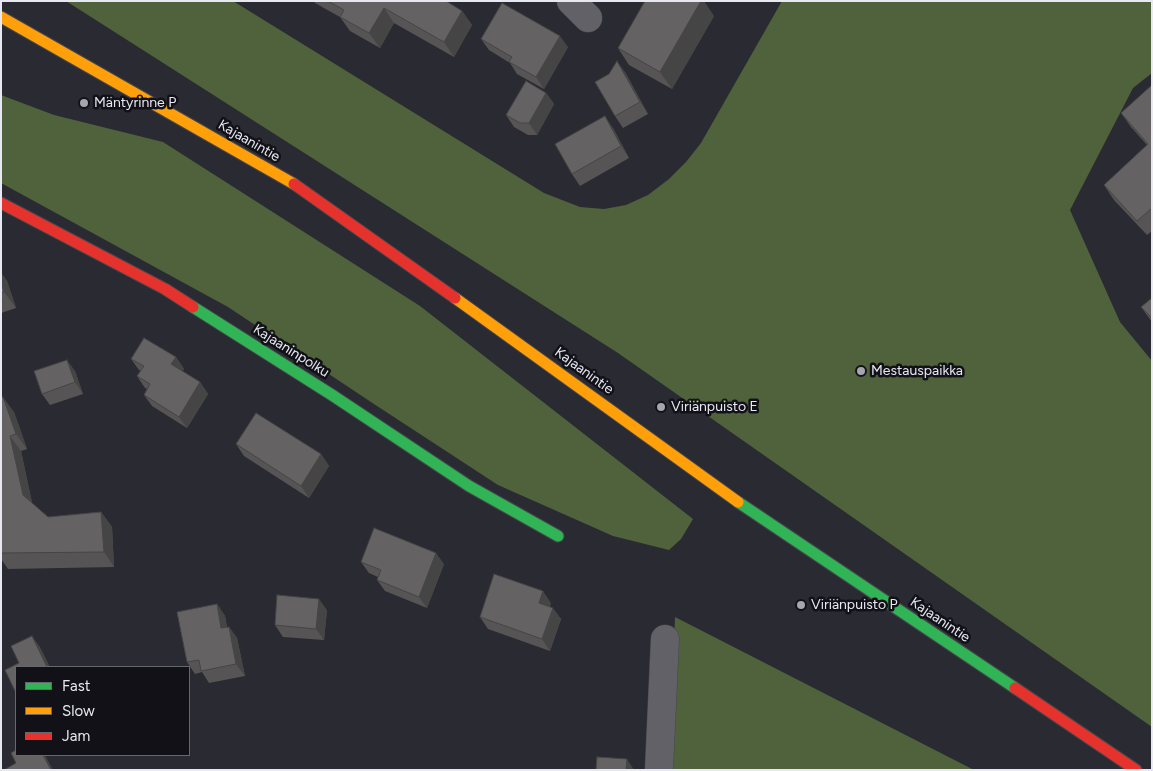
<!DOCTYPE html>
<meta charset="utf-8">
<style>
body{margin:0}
#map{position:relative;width:1153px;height:771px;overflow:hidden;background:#2a2b32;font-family:Figtree,sans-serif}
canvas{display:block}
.frame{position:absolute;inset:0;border:2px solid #e7e8f1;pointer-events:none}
.legend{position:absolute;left:15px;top:666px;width:175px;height:90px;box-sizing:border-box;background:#111117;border:1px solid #67676e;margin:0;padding:6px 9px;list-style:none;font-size:15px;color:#e7e8f1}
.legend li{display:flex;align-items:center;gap:10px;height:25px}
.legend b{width:25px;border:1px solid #67676e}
</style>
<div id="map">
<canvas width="1153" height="771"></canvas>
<div class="frame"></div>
<ul class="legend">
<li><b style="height:6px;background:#30b455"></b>Fast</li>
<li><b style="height:6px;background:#ff9f0a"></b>Slow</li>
<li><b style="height:6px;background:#e5322d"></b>Jam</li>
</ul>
</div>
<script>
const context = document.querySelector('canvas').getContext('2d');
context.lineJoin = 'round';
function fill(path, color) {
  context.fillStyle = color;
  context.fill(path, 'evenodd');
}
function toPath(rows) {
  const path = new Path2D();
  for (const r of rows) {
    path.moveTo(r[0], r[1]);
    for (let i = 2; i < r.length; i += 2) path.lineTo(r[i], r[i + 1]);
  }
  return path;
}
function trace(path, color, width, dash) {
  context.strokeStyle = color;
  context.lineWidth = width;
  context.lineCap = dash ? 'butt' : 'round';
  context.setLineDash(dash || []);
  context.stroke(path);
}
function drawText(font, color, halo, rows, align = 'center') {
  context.font = font + ' Figtree,sans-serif';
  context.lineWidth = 5;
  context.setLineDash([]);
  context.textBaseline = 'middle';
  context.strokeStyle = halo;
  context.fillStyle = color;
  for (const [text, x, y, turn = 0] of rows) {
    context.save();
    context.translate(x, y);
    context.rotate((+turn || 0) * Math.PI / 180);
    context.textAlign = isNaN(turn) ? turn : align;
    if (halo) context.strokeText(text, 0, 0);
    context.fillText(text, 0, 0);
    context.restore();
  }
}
fill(toPath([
 [66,1,233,1,544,193,580,207,604,209,626,205,648,195,669,179,686,162,701,143,782,1,1152,1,1152,73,1133,88,1070,210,1120,322,1152,361,1152,727,618,353],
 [1,95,54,115,163,142,420,306,693,519,681,539,669,550,613,536,498,485,377,406,228,307,1,183],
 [675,617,974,770,670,770]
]), '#4f623b');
const street = toPath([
 [571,1,588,18],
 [659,770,665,639]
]);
const fast = toPath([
 [193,307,332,395,469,486,558,536],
 [738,502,1015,688]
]);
const slow = toPath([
 [1,17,294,184],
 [455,298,738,502]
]);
const jam = toPath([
 [294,184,455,298],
 [1,203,165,289,193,307],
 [1015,688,1136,770]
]);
trace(street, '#46474d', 29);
trace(fast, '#46474d', 13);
trace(slow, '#46474d', 13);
trace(jam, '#46474d', 13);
trace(street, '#616167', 28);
trace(fast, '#30b455', 11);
trace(slow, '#ff9f0a', 11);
trace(jam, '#e5322d', 11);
fill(toPath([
 [314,1,446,1,462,11,472,25,454,57,394,23,380,48,350,31,340,17,315,3],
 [714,16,672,89,629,65,618,48],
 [481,39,568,47,544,89,517,74,510,63,489,50],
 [625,72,648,114,623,128,615,116],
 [1152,85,1152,231,1147,235,1114,200,1104,185,1147,145,1131,127,1121,113],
 [546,93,554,104,537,135,528,135,514,127,506,115],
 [613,128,629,158,580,186,572,174],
 [1,273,7,281,16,308,1,313],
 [1152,298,1152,322,1141,307],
 [176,357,184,369,182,371,200,382,208,394,187,428,152,406,144,395,147,389,145,388,137,376,141,371,139,370,131,359],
 [75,371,83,394,50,405,42,394],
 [1,397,14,412,27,449,21,451,32,503,48,517,101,512,112,527,114,567,8,569,1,559],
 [236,444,321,454,329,466,309,498,244,456],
 [361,562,444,564,427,608,385,591,377,580,378,577,369,573],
 [551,603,550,606,561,619,550,651,488,629,480,617],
 [217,604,225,616,227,627,229,627,237,638,245,676,209,683,202,672,195,674,187,662],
 [327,610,324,640,283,637,275,625]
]), '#565454');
fill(toPath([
 [701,1,704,1,714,16,672,89,660,72],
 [384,8,394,23,380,48,369,33],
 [462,11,472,25,454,57,444,42],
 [560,36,568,47,544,89,536,77],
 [617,61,625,72,648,114,640,102],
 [546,93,554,104,537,135,529,123],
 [605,116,613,128,629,158,621,146],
 [1,273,7,281,16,308,4,292,1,282],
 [176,357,184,369,179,376,171,364],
 [67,360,75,371,83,394,75,382],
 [200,382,208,394,187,428,179,417],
 [3,397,14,412,27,449,16,434],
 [10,436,21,451,34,511,23,495],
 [321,454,329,466,309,498,301,486],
 [101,512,112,527,114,567,104,552],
 [436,553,444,564,427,608,419,597],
 [543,591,551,603,547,614,539,603],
 [319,599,327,610,324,640,316,629],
 [217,604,225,616,229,640,221,628],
 [553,608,561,619,550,651,542,639],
 [229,627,237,638,245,676,236,664],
 [32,636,40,647,50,667,47,667],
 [43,755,45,755,53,770,51,770],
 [627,759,634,770,626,770]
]), '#464545');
const building = toPath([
 [328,1,446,1,462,11,444,42,384,8,369,33,340,17,344,10,328,1],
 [645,1,701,1,660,72,618,48,645,1],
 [502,3,560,36,536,77,509,62,512,57,481,39,502,3],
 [617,61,640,102,615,116,595,82,609,74,617,61],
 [526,81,546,93,529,123,520,123,506,115,526,81],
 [1152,85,1152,208,1137,221,1104,185,1148,144,1121,113,1152,85],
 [605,116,621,146,572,174,555,144,605,116],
 [1,282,4,292,1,293,1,282],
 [1152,298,1152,318,1141,307,1152,298],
 [144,338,176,357,171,364,200,382,179,417,144,395,150,384,137,376,144,366,131,359,144,338],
 [67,360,75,382,42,394,34,371,67,360],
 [1,397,3,397,16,434,10,436,23,495,48,517,101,512,104,552,1,553,1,397],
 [256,413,321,454,301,486,236,444,256,413],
 [374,528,436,553,419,597,377,580,381,570,361,562,374,528],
 [494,574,543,591,539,603,553,608,542,639,480,617,494,574],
 [277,595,319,599,316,629,275,625,277,595],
 [217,604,221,628,229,627,236,664,201,671,199,660,187,662,177,612,217,604],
 [32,636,47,667,16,667,16,693,5,670,19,663,11,646,32,636],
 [16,750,16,755,43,755,51,770,4,770,16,763,11,753,16,750],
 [597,757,627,759,626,770,596,770,597,757]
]);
fill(building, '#646262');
trace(building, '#464545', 1);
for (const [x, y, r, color] of [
 [84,103,5,"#a5a6ae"],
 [861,371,5,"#a5a6ae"],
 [661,407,5,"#a5a6ae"],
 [801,605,5,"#a5a6ae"]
]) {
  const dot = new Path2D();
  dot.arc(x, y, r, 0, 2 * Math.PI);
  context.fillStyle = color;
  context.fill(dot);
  trace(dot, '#111117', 2);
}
drawText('14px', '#e7e8f1', '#111117', [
 ["Mäntyrinne P",94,103],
 ["Mestauspaikka",871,371],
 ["Viriänpuisto E",671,407],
 ["Viriänpuisto P",811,605]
], 'left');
drawText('14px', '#e7e8f1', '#111117', [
 ["Kajaanintie",249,141,30],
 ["Kajaaninpolku",291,351,32],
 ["Kajaanintie",584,371,36],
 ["Kajaanintie",940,620,34]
]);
</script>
